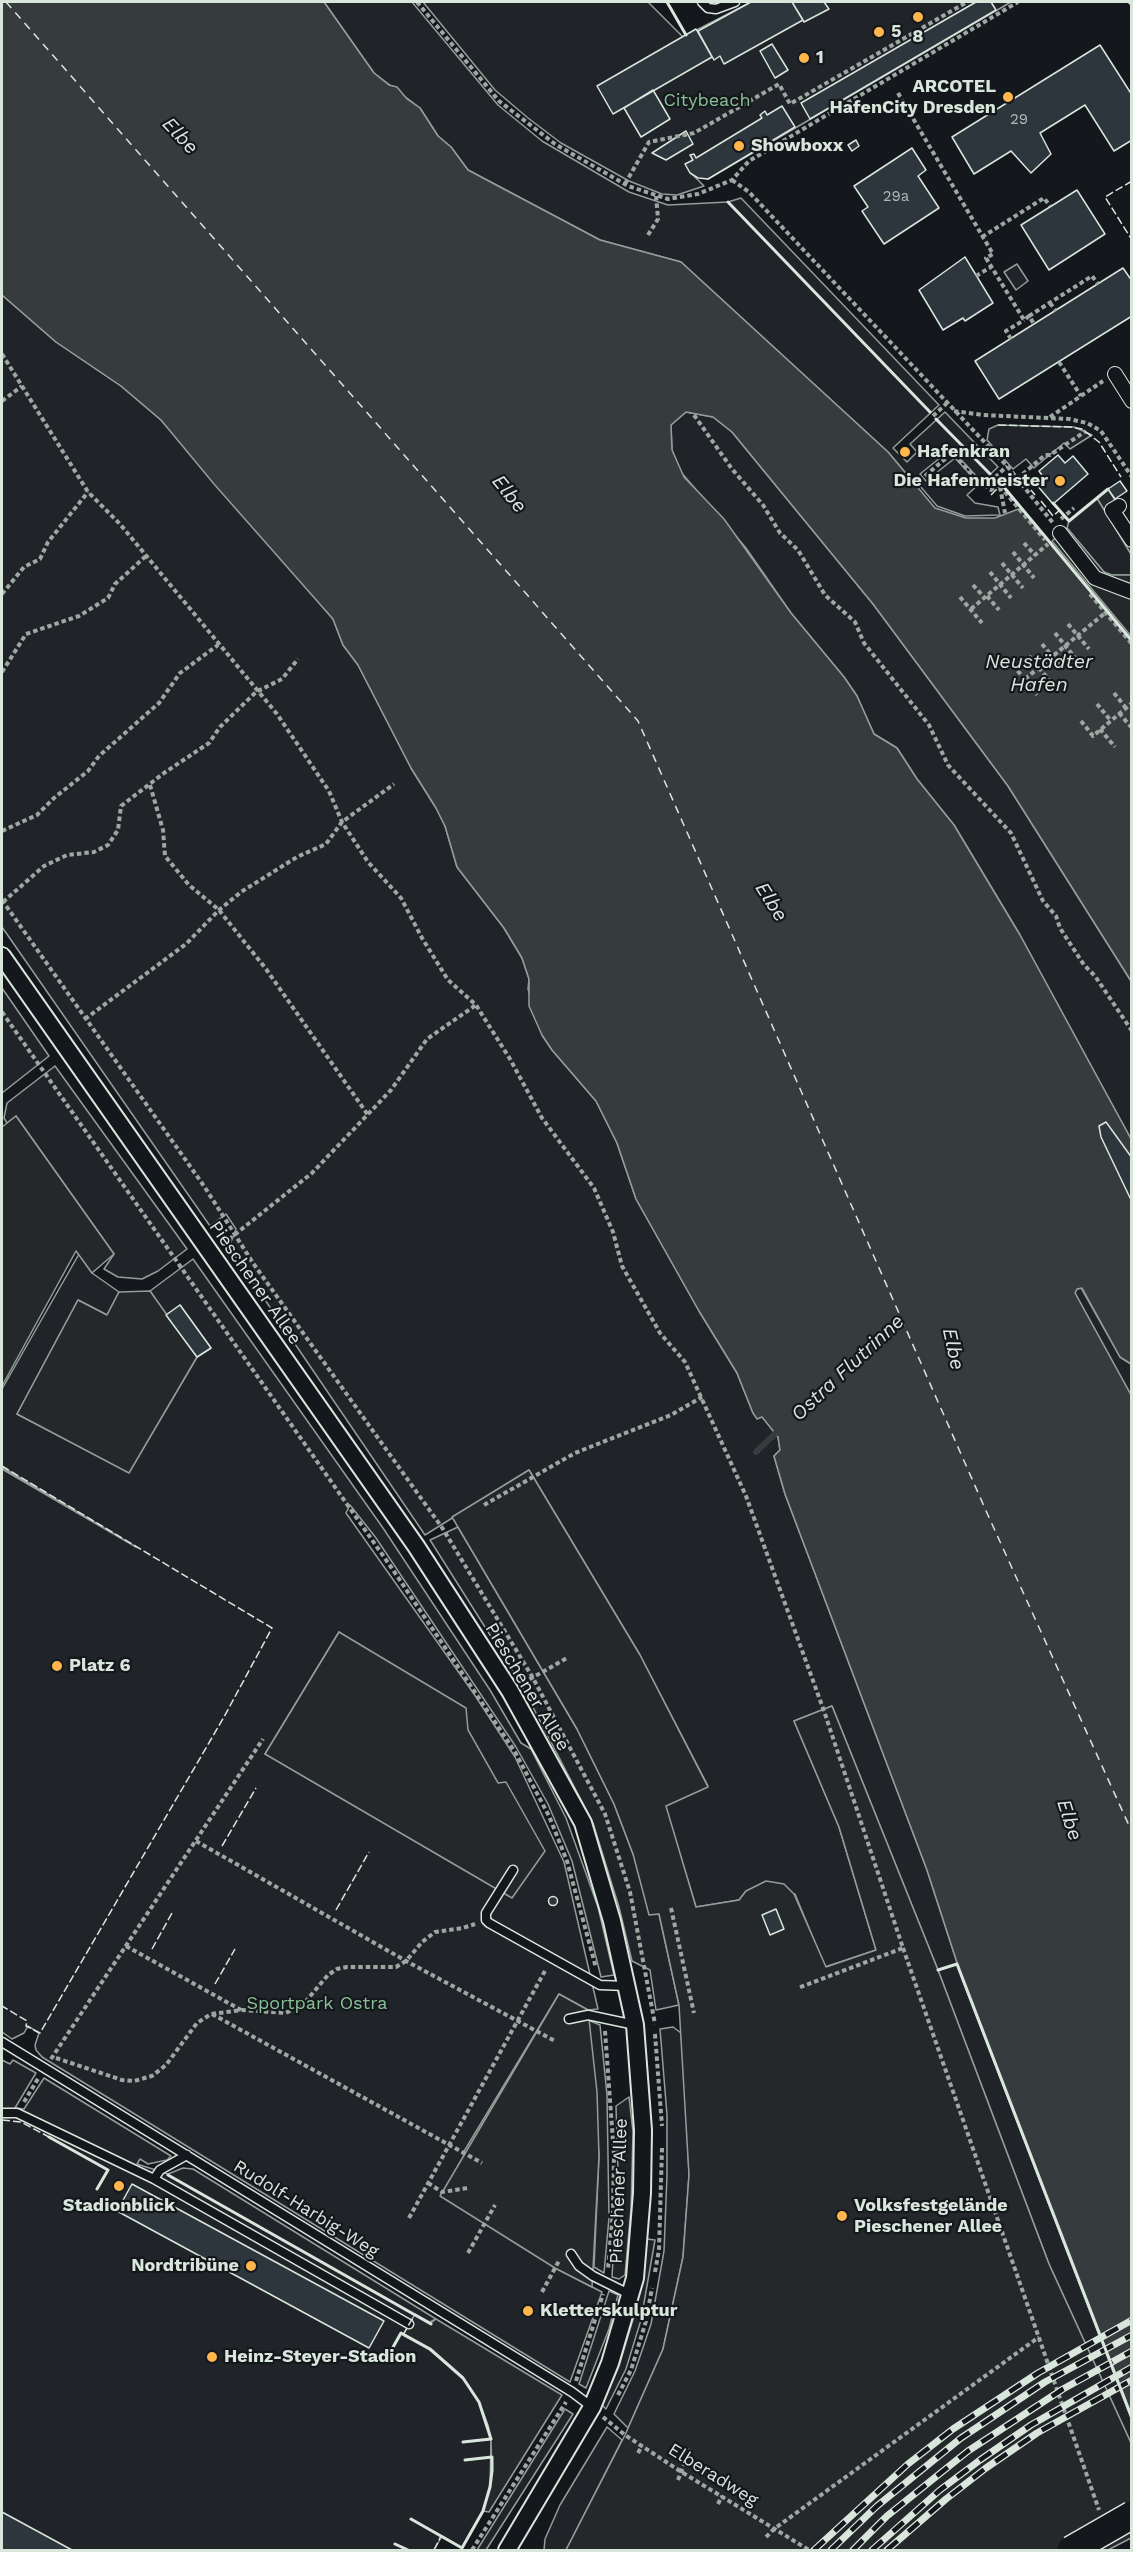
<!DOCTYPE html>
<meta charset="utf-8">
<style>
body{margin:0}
#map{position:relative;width:1133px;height:2552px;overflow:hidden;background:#14181c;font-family:"Work Sans",sans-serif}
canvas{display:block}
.frame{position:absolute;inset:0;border:3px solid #d8e6dc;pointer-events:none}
</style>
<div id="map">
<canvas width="1133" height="2552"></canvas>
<div class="frame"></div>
</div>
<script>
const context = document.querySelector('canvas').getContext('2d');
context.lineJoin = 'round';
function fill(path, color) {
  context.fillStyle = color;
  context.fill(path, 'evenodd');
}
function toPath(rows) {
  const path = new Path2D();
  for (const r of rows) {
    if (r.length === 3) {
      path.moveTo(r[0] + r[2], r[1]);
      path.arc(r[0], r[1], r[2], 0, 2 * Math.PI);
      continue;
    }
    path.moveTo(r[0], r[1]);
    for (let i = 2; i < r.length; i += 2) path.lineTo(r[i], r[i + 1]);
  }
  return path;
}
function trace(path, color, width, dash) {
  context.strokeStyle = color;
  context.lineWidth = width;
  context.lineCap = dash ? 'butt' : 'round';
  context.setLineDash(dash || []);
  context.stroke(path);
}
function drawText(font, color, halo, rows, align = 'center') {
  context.font = font + ' "Work Sans",sans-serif';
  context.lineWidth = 4.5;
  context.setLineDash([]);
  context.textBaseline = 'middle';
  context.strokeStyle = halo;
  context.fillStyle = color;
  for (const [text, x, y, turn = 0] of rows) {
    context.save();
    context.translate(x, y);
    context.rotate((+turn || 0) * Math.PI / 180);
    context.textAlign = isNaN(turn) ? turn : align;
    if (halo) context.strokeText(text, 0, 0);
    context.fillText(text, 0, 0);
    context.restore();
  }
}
const green = toPath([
 [324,2,412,2,498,105,542,141,629,192,668,205,728,202,741,198,939,405,893,448,907,462,917,452,910,444,945,412,998,467,982,482,951,449,920,474,926,481,955,458,979,484,967,495,975,503,998,507,1000,515,965,516,937,506,920,486,918,488,888,452,681,262,600,240,468,170,451,147,438,136,420,108,374,73,324,2],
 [423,2,648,2,683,37,751,2,1011,2,708,179,693,175,704,186,677,195,662,194,629,181,561,143,528,118,495,90,423,2],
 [1017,264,1028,281,1016,290,1004,272,1017,264],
 [2,295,56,342,121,386,161,420,333,619,343,645,358,665,411,768,436,808,445,826,457,867,504,928,522,958,529,979,528,989,542,1035,552,1050,596,1101,617,1143,636,1199,699,1311,737,1373,753,1413,762,1416,778,1437,780,1450,774,1456,785,1494,927,1870,963,1981,1131,2418,1131,2443,1049,2264,938,1970,832,1706,794,1721,839,1827,876,1950,825,1967,795,1894,746,1891,739,1900,696,1907,665,1806,708,1786,640,1655,529,1470,425,1535,229,1247,236,1229,226,1214,210,1226,2,927,2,295],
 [686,412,713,417,732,432,873,604,1008,786,1131,981,1131,1139,1020,935,954,825,917,779,897,748,874,734,857,696,844,677,791,613,746,548,680,471,672,450,671,425,686,412],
 [998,425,1074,427,1092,435,1070,449,1064,443,1034,468,1026,459,1013,469,987,440,989,429,998,425],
 [1097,498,1131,554,1131,575,1111,575,1104,572,1067,528,1069,521,1097,498],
 [2,988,49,1056,2,1093,2,988],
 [55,1066,187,1249,158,1271,142,1279,118,1277,104,1269,114,1254,16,1116,7,1123,4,1118,7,1103,55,1066],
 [79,1254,92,1273,119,1292,107,1315,78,1300,17,1414,129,1472,197,1357,211,1348,180,1305,166,1315,150,1291,193,1259,383,1528,490,1690,521,1743,531,1749,566,1818,598,1907,614,1975,601,1977,572,1861,548,1804,516,1747,376,1538,350,1505,346,1513,474,1694,515,1757,564,1862,598,2009,588,2010,559,1994,463,2153,555,2268,602,2292,570,2382,42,2057,36,2050,35,2045,39,2033,28,2026,24,2033,12,2039,2,2032,2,1469,136,1547,2,1467,2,1389,79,1254],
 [339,1632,468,1730,498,1783,265,1754,339,1632],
 [1081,1288,1120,1357,1131,1364,1131,1395,1075,1293,1077,1289,1081,1288],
 [458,1527,577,1729,614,1804,633,1854,659,1914,679,2005,656,2010,650,1970,632,1961,619,1907,593,1823,521,1684,430,1540,458,1527],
 [588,2020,600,2025,607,2095,609,2218,604,2273,594,2267,599,2156,588,2020],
 [673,2027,681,2033,686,2102,689,2175,683,2257,663,2349,628,2428,614,2414,635,2371,651,2324,664,2251,667,2175,667,2115,660,2029,673,2027],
 [2,2060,10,2064,13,2060,36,2073,15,2108,24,2109,44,2078,171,2156,167,2160,148,2164,140,2159,137,2164,168,2174,183,2168,193,2169,436,2319,403,2335,430,2350,463,2378,479,2402,491,2439,490,2487,483,2511,462,2548,442,2536,434,2550,2,2550,2,2060],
 [629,2097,633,2132,631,2209,625,2275,619,2279,612,2277,618,2174,616,2106,629,2097],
 [647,2239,655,2240,641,2320,626,2369,606,2409,602,2405,619,2366,634,2316,644,2271,647,2239],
 [609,2291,618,2295,609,2329,586,2388,579,2384,609,2291],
 [565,2409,573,2414,486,2550,477,2550,565,2409],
 [607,2427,622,2440,566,2550,544,2550,545,2539,560,2505,607,2427]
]);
fill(green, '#202428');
trace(green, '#939e99', 1.5);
const parking = toPath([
 [1108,489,1131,526,1131,554,1097,498,1108,489],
 [1067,528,1104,572,1112,575,1131,575,1131,636,1052,541,1067,528],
 [16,1116,114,1254,92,1273,76,1251,2,1386,2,1127,16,1116],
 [150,1291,197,1357,129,1473,17,1414,78,1300,107,1315,119,1292,150,1291],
 [529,1470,640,1655,708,1787,666,1806,696,1907,739,1900,746,1891,766,1881,784,1884,794,1894,826,1967,876,1950,839,1827,794,1721,832,1706,938,1970,1049,2264,1131,2443,1131,2538,1108,2550,566,2550,625,2435,663,2349,683,2257,689,2175,679,2005,659,1914,649,1915,633,1854,614,1804,577,1729,452,1517,529,1470],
 [339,1632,466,1708,468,1730,498,1783,506,1782,545,1851,512,1898,265,1754,339,1632],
 [559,1994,588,2010,597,2092,599,2156,592,2287,555,2268,440,2196,559,1994],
 [415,2314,431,2323,436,2319,562,2395,489,2512,483,2511,490,2487,492,2471,491,2439,488,2425,479,2402,463,2378,430,2349,403,2335,415,2314]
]);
fill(parking, '#24282b');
trace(parking, '#939e99', 1.5);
const water = toPath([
 [2,2,324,2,374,73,389,85,397,87,407,99,420,108,438,136,451,147,468,170,600,240,681,262,888,452,935,508,966,518,995,518,1021,508,1131,641,1131,981,1008,786,873,604,732,432,713,417,686,412,671,425,672,450,684,477,724,519,791,613,844,677,857,696,874,734,897,748,917,779,954,825,1020,935,1131,1139,1131,1364,1120,1357,1082,1288,1077,1289,1075,1293,1131,1395,1131,2418,963,1981,927,1870,785,1494,774,1456,780,1450,778,1437,762,1417,757,1419,753,1413,737,1373,699,1311,636,1199,617,1143,596,1101,552,1050,542,1035,529,1006,529,979,522,958,504,928,457,867,445,826,436,808,411,768,358,665,343,645,333,619,214,484,161,420,121,386,56,342,2,295,2,2]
]);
fill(water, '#363b3e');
trace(water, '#939e99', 1.5);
trace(toPath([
 [756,1452,779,1430]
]), '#363b3e', 6);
trace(toPath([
 [6,2,638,721,987,1513,1132,1832]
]), '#d8e6dc', 1.5, [8, 6]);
const building = toPath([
 [751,2,792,2,803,20,724,64,720,56,714,60,698,31,751,2],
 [792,2,824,2,829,9,804,22,792,2],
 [976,2,991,2,996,10,810,119,801,103,976,2],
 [696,29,712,57,613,114,597,86,696,29],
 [772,44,788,70,775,78,760,51,772,44],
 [1100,45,1132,95,1132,140,1114,151,1085,105,1040,133,1051,154,1031,173,1011,151,974,174,952,137,1100,45],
 [653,90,670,119,641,137,624,108,653,90],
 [782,106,795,127,708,179,698,178,690,173,685,164,693,160,690,155,694,154,696,158,762,118,760,115,765,111,767,115,782,106],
 [686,131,693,144,666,160,652,153,686,131],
 [856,140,859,146,852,151,848,145,856,140],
 [912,148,926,170,918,176,939,208,884,244,862,211,868,207,854,186,912,148],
 [1077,190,1105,234,1049,270,1021,225,1077,190],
 [965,257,993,303,965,321,963,318,943,330,919,290,965,257],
 [1123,268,1132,281,1132,316,999,399,975,361,1123,268],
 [1058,455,1065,463,1073,456,1088,474,1053,504,1036,484,1044,478,1039,471,1058,455],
 [1120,481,1127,491,1115,499,1108,489,1120,481],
 [1106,1122,1132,1158,1132,1202,1101,1137,1099,1126,1106,1122],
 [180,1305,211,1348,197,1357,166,1315,180,1305],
 [553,1901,4.5],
 [776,1909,784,1929,770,1935,762,1915,776,1909],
 [132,2184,384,2321,369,2348,117,2211,132,2184],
 [2,2512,72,2550,2,2550,2,2512]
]);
fill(building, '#2c363c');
trace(building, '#d8e6dc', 1.5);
const service = toPath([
 [702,2,708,8,716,9,735,2],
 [513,1870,486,1913,486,1920,489,1923,600,1985,627,1986],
 [569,2019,588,2015,635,2025],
 [2,2042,572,2392,592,2407],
 [2,2113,17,2113,154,2179,160,2170,187,2155],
 [154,2179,409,2324],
 [571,2254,579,2266,593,2276,631,2295]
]);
const pedestrian = toPath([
 [1115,374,1132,401],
 [1119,506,1112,510,1132,540],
 [1060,533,1095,578,1132,592]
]);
const minor = toPath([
 [2,956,416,1546,510,1691,583,1823,612,1921,635,2025,643,2130,642,2193,635,2278,610,2363,592,2407,507,2550]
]);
trace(service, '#d8e6dc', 11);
trace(pedestrian, '#d8e6dc', 16);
trace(minor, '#d8e6dc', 20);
trace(toPath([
 [417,2,499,101,555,144,628,186,668,199,698,194,732,180,749,161,1018,2],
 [898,93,993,254,986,258,1024,320,1029,316,1034,324],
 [732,180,749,192,1007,466,1053,523],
 [625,184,649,142,694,133,779,84,790,104,967,2],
 [648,235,658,219,656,195],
 [982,237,1044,198,1050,206],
 [976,276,991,267],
 [1050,303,1056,311],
 [1029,316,1092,276,1098,284],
 [1011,339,1006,331,1024,320],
 [2,354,88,492,120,524,277,714,329,791,342,822,368,862,401,898,422,938,448,980,476,1005,510,1059,542,1118,594,1188,613,1232,622,1266,660,1333,685,1362,746,1496,824,1711,903,1948,798,1988],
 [1059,362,1081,396],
 [2,401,22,386],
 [954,411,983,415,1069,419,1087,423,1101,431,1132,477],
 [694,415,732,469,763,505,780,533,798,550,825,595,855,622,864,643,929,725,948,765,1011,833,1043,901,1056,916,1060,928,1084,965,1095,976,1132,1031],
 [933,416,946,404],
 [1050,417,1103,381],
 [925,476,952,453,981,484,986,486],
 [1017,479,1045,455,1050,455,1086,431],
 [1000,486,1045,540],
 [1000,486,997,485,991,490,986,486,1007,466],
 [1000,487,1005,513],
 [1061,519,1074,508],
 [1024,543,1035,555],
 [1013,552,1034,578],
 [1002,563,1023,588],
 [990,572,1011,598],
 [973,585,985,598],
 [2,594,24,567,40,559,48,542,88,492],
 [1090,594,1132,644],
 [987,596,999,610],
 [960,597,982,623],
 [971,609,1048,544],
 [1068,624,1089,649],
 [1055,633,1076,659],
 [1042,644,1063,669],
 [1029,656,1049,680],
 [1013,665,1037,695],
 [2,672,26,634,79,616,108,598,115,584,146,556],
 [1025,679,1105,613],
 [1114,693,1126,708],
 [1097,704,1111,721],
 [1119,713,1132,728],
 [1081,721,1093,736,1132,703],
 [1100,729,1115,747],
 [150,785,163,830,165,856,189,885,219,910,266,969,368,1115],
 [2,831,37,815,54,798,88,771,99,756,159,703,180,673,218,645],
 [2,900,204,1186,253,1263,443,1529,533,1678,605,1814,630,1892,655,2024],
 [3,902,44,866,67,855,94,852,108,845,118,830,121,806,164,773,209,743,220,727,256,692,282,679,298,659],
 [2,1012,391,1567,515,1752,549,1816,567,1861,596,1968],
 [85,1019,186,944,219,910,241,892,297,857,326,844,342,822,394,784],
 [223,1244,312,1173,391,1090,427,1039,476,1005],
 [484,1505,575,1453,671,1415,702,1397],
 [523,1683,567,1658],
 [196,1841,406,1961,555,2041],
 [671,1908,694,2013],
 [126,1946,241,2010],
 [903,1948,1099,2510],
 [212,2014,482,2163],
 [605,2031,614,2155,613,2211,608,2269],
 [655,2034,662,2126],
 [56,2058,122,2080,134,2081,152,2076,166,2065,197,2023,211,2014,242,2010,285,2013,301,2007,328,1975,337,1969,347,1967,396,1967,406,1961,422,1942,435,1932,463,1928,475,1924],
 [51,2059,263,1739],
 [24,2102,39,2077],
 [428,2183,442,2192,468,2188],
 [409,2218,546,1969],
 [468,2253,495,2205],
 [655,2272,659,2250,662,2148],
 [542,2292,560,2259],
 [576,2381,603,2294],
 [618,2395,631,2370,646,2321,652,2288],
 [603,2417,625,2435,680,2471,809,2550],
 [638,2453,642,2446],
 [678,2480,690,2449],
 [718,2504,722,2496],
 [766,2537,774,2529,1039,2337],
 [472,2550,566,2402]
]), '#9da8a2', 4, [4.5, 3]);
trace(service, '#14181c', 8);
trace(pedestrian, '#14181c', 14);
trace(minor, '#14181c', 16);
trace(toPath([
 [1128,2,1132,6],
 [1061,2550,1132,2508],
 [1082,2550,1132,2521]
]), '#d8e6dc', 1.5);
const rail = toPath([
 [814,2550,908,2464,953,2429,1038,2373,1132,2320],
 [831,2550,877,2506,961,2438,1045,2382,1132,2335],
 [853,2550,887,2516,968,2451,1063,2389,1132,2351],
 [872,2550,940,2490,980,2460,1031,2425,1132,2367],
 [887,2550,946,2499,986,2468,1037,2433,1132,2380]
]);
trace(rail, '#d8e6dc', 7);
trace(rail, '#14181c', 4.5, [14]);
const primaryBridge = toPath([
 [1071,2550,1132,2515]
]);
trace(primaryBridge, '#d8e6dc', 30, []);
trace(primaryBridge, '#14181c', 27);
trace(toPath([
 [1132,181,1105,197,1132,240],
 [998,425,1070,427,1082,429,1099,442,1121,477],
 [1028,474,1022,479,1035,495],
 [991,495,1002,484],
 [1041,501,1053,516,1060,510],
 [2,1466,272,1628,224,1717,40,2033,26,2026,27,2021,2,2006],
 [222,1846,256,1788],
 [336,1910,369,1852],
 [152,1949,172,1913],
 [215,1984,235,1949],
 [2,2120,21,2122,49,2137],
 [403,2335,415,2314],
 [434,2550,441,2536]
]), '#d8e6dc', 1.5, [8, 3]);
trace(toPath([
 [667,2,686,35],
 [728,202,930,412],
 [936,419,990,474],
 [992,485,998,480,1132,641],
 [1053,503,1069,521,1108,489],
 [938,1970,957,1964,1132,2418],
 [49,2137,108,2170,97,2189],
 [168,2175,431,2324],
 [392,2349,401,2333,430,2349,463,2378,479,2402,491,2439,463,2442],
 [411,2519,462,2548,483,2511,490,2487,492,2471,492,2457,465,2460],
 [395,2544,408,2550]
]), '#d8e6dc', 3);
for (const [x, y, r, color] of [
 [918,17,6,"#ffb74d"],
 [879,32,6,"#ffb74d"],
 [804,58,6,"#ffb74d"],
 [1008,97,6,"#ffb74d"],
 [739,146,6,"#ffb74d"],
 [905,452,6,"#ffb74d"],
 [1060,481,6,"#ffb74d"],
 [57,1666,6,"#ffb74d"],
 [119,2186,6,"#ffb74d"],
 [842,2216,6,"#ffb74d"],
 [251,2266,6,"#ffb74d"],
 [528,2311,6,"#ffb74d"],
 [212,2357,6,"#ffb74d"]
]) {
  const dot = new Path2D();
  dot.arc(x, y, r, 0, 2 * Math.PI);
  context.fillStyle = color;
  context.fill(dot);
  trace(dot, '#14181c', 2);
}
drawText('15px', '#adbab4', null, [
 ["29",1019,120],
 ["29a",896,197]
]);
drawText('bold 18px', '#d8e6dc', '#14181c', [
 ["5",891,32],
 ["8",918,37,"center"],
 ["1",816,58],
 ["ARCOTEL",996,87,"right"],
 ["HafenCity Dresden",996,108,"right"],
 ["Showboxx",751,146],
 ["Hafenkran",917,452],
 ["Die Hafenmeister",1048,481,"right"],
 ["Platz 6",69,1666],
 ["Stadionblick",119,2206,"center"],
 ["Volksfestgelände",854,2206],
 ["Pieschener Allee",854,2227],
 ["Nordtribüne",239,2266,"right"],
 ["Kletterskulptur",540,2311],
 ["Heinz-Steyer-Stadion",224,2357]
], 'left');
drawText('18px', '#8ac095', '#14181c', [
 ["Citybeach",707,101],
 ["Sportpark Ostra",317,2004]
]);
drawText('18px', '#d8e6dc', '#14181c', [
 ["Pieschener Allee",255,1283,55],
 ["Pieschener Allee",527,1687,59],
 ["Pieschener Allee",619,2191,-88],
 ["Rudolf-Harbig-Weg",306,2209,32],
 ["Elberadweg",713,2475,32]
]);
drawText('italic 20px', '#d8e6dc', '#14181c', [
 ["Elbe",180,136,47],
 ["Elbe",509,494,51],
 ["Neustädter",1039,662],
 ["Hafen",1039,685],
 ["Elbe",771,902,58],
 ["Elbe",953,1349,78],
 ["Ostra Flutrinne",848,1368,-43],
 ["Elbe",1069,1820,72]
]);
</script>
